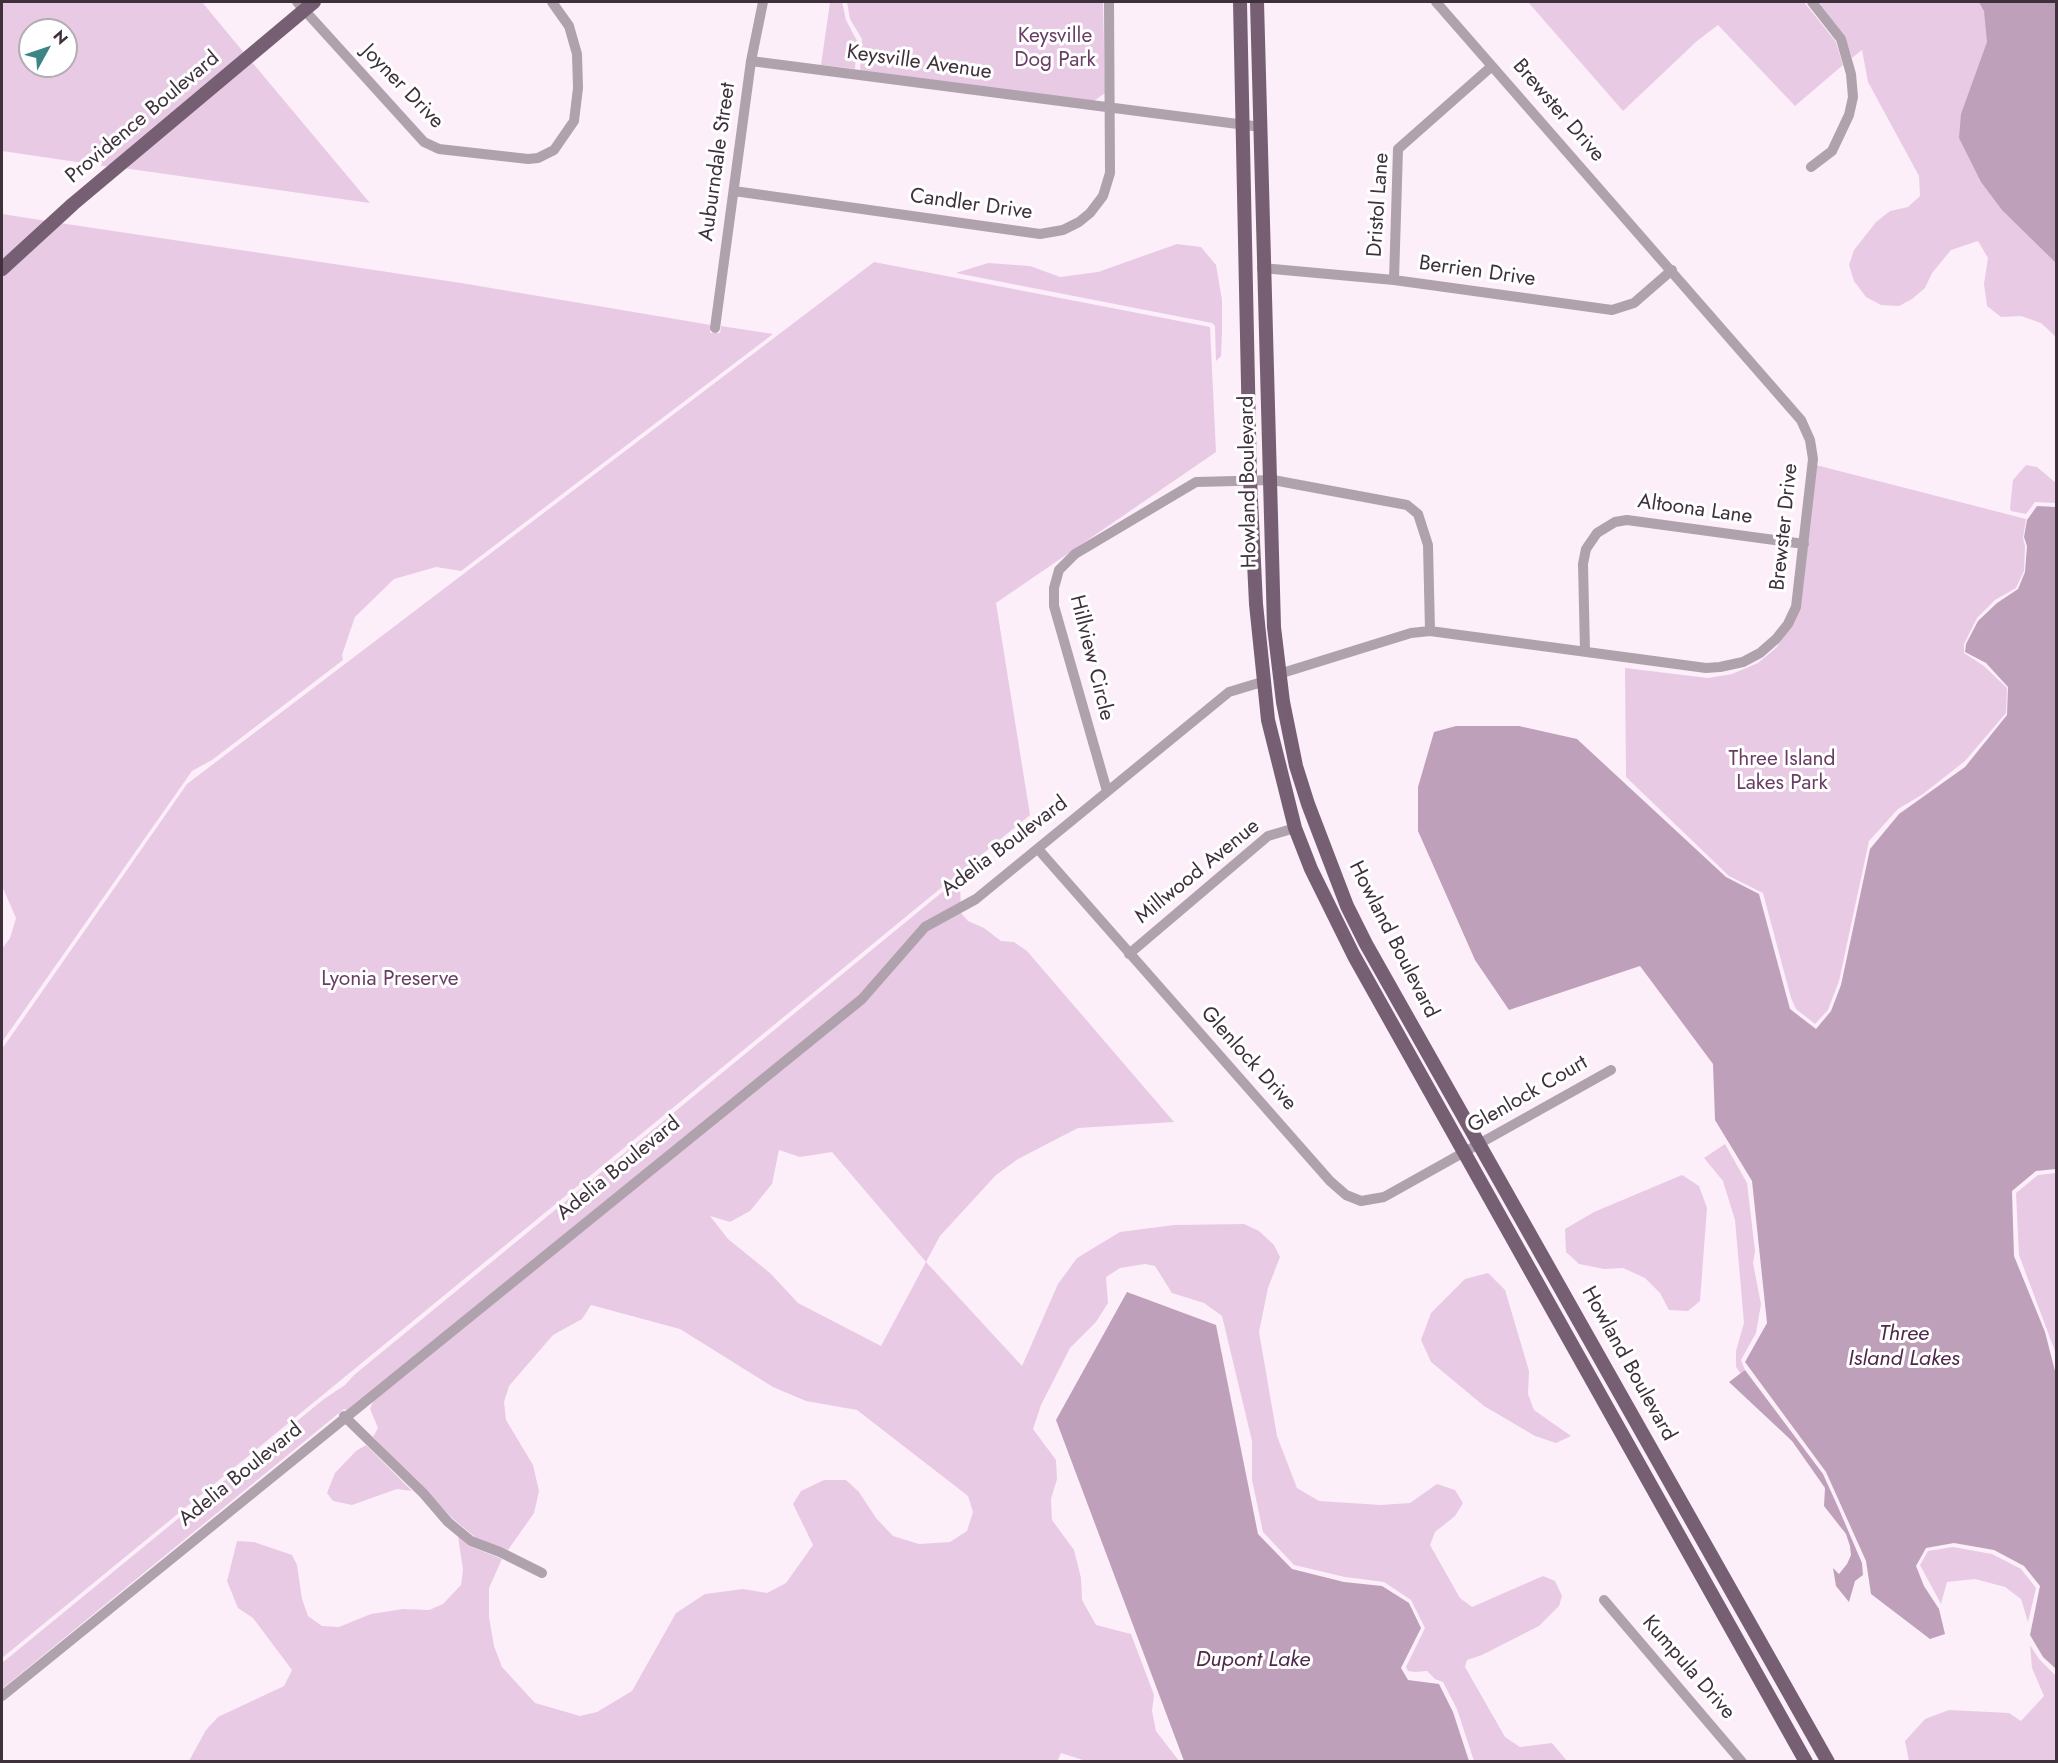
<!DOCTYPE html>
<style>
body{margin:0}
#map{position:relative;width:2058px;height:1763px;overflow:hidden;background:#fceffa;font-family:Jost,sans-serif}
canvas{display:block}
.frame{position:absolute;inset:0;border:3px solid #3e313c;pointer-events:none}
.north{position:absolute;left:18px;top:18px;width:60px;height:60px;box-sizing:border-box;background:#fff;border:2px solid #b2adb1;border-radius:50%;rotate:50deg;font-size:16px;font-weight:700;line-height:24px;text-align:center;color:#3e313c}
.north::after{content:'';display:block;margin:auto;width:21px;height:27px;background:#3c8587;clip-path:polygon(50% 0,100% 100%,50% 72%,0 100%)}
</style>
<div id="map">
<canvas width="2058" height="1763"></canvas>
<div class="frame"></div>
<div class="north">N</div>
</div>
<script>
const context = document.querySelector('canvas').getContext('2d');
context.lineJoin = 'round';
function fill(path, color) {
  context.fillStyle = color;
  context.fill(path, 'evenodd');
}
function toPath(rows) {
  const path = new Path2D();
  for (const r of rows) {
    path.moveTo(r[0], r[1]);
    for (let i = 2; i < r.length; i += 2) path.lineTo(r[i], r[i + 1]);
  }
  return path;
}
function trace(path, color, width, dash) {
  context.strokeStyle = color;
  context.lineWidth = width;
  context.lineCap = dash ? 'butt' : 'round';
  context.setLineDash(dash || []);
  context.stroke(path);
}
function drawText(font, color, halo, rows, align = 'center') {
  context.font = font + ' Jost,sans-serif';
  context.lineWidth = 6;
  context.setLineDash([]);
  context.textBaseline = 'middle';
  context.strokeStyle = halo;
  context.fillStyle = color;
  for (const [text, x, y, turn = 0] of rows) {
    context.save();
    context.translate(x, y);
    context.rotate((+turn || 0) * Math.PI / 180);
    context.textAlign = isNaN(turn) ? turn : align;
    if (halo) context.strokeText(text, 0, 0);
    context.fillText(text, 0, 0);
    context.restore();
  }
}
fill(toPath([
 [2,2,202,2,245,54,111,167,2,151],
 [30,30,66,30,66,66,30,66],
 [830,2,842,2,846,20,857,41,855,69,821,65],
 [847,2,1103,2,1105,93,1094,101,860,71,862,39,850,19],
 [1528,2,1804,2,1836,42,1843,65,1795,106,1718,25,1697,41,1623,111],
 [1819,2,2016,2,2056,228,2056,337,2041,323,2021,316,2001,317,1987,306,1984,284,1988,258,1978,241,1951,250,1932,273,1925,288,1912,299,1899,306,1881,305,1866,297,1854,281,1849,265,1854,250,1876,222,1890,211,1908,207,1920,196,1919,176,1868,82,1862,50,1852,58,1845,37],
 [251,61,370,203,123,168],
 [2,214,47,221,2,262],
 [60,223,461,283,711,325,710,333,720,333,721,326,773,334,461,571,436,567,394,579,355,617,342,655,343,660,212,760,192,771,2,1042,2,949,10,938,16,918,2,886,2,275],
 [1177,244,1201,247,1216,265,1222,300,1222,333,1221,356,1216,361,1215,326,1212,323,956,273,988,263,1030,266,1060,277,1098,272],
 [874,262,1210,327,1216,452,996,603,1030,815,2,1658,2,1049,187,784],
 [1816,465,2026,519,2023,538,2025,546,2024,571,2016,588,1995,600,1977,618,1964,644,1964,653,1984,666,2007,688,2006,713,1965,761,1923,794,1898,809,1869,841,1839,981,1828,1010,1815,1024,1796,1009,1791,998,1763,893,1729,876,1626,777,1625,668,1708,678,1732,674,1758,663,1777,647,1789,627],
 [2026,465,2037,467,2056,483,2056,503,2035,502,2026,514,2011,511,2010,508,2013,480],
 [957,880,960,883,961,913,968,921,984,928,1001,941,1014,942,1027,951,1174,1122,1078,1128,1018,1159,996,1175,940,1236,926,1262,1022,1366,1058,1284,1077,1258,1120,1232,1174,1225,1244,1224,1259,1231,1274,1245,1280,1257,1268,1288,1259,1332,1277,1436,1297,1488,1319,1501,1381,1505,1410,1503,1437,1484,1455,1490,1463,1503,1455,1516,1435,1532,1430,1545,1460,1598,1472,1607,1543,1576,1555,1581,1562,1596,1559,1606,1539,1626,1482,1655,1467,1660,1465,1667,1505,1737,1520,1747,1552,1743,1567,1761,1474,1761,1457,1709,1443,1682,1435,1679,1427,1671,1415,1672,1408,1671,1406,1667,1425,1628,1411,1600,1384,1582,1345,1577,1294,1565,1263,1532,1252,1480,1252,1441,1222,1316,1204,1303,1172,1293,1155,1266,1145,1264,1120,1268,1106,1277,1108,1303,1096,1322,1070,1348,1041,1405,1033,1429,1056,1460,1057,1479,1051,1499,1052,1520,1074,1550,1081,1578,1082,1600,1096,1625,1131,1634,1154,1695,1152,1711,1156,1731,1179,1761,1086,1761,1061,1753,1057,1762,189,1761,206,1730,218,1717,284,1686,292,1670,253,1618,238,1608,227,1581,237,1541,254,1542,292,1555,297,1565,302,1599,308,1616,322,1626,339,1627,371,1614,403,1609,429,1610,443,1604,461,1585,463,1570,458,1536,469,1546,502,1559,489,1588,489,1617,494,1646,502,1667,535,1703,580,1716,597,1712,632,1691,676,1613,705,1594,743,1589,767,1593,786,1583,813,1545,793,1504,801,1491,824,1480,846,1480,859,1492,876,1518,893,1536,919,1544,950,1542,967,1531,973,1512,968,1496,857,1410,806,1401,773,1387,680,1329,591,1305,582,1319,553,1335,509,1386,504,1402,506,1420,533,1465,539,1491,534,1513,508,1550,475,1537,452,1518,373,1437,378,1428,370,1409,375,1397,351,1415,344,1409,2,1689,2,1663,324,1399,345,1385,354,1375],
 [779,1150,800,1157,832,1152,926,1262,881,1346,798,1303,770,1273,728,1239,710,1216,730,1222,750,1211,772,1184],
 [1725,1144,1747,1183,1755,1251,1753,1263,1761,1304,1756,1333,1741,1360,1745,1370,1741,1374,1736,1367,1736,1351,1744,1323,1735,1220,1723,1181,1704,1158],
 [2056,1173,2056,1354,2019,1255,2016,1193,2038,1175],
 [1682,1175,1699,1186,1707,1208,1700,1301,1688,1311,1669,1310,1660,1293,1645,1278,1623,1268,1604,1269,1579,1264,1566,1252,1565,1229,1594,1212],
 [1488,1273,1505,1290,1529,1371,1528,1394,1534,1410,1571,1436,1556,1443,1535,1436,1484,1406,1431,1362,1421,1340,1431,1313,1465,1279],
 [366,1445,412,1491,397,1489,352,1505,333,1501,327,1493,335,1473,356,1451],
 [1953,1547,1992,1554,2021,1569,2036,1588,2028,1622,2021,1599,2005,1587,1975,1579,1947,1582,1941,1604,1920,1565,1928,1551],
 [2030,1645,2039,1659,2056,1676,2056,1761,1909,1761,1905,1741,1925,1719,1949,1710,2009,1713,2021,1721,2044,1696,2032,1668]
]), '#e9cae4');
fill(toPath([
 [1979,2,2056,2,2056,263,2002,210,1981,182,1959,138,1961,114,1987,42,1984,11],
 [2037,506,2056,507,2056,1169,2036,1171,2012,1191,2014,1256,2045,1332,2056,1375,2056,1669,2043,1657,2030,1635,2040,1586,2024,1566,1994,1550,1954,1543,1926,1548,1916,1566,1924,1586,1939,1609,1945,1634,1930,1639,1871,1594,1866,1561,1826,1472,1745,1362,1767,1323,1752,1181,1715,1120,1713,1064,1640,966,1509,1010,1475,960,1418,831,1418,787,1434,732,1456,726,1519,726,1577,739,1726,877,1759,894,1790,1009,1816,1029,1831,1011,1841,985,1870,849,1899,814,1965,767,2007,715,2008,687,1986,663,1965,652,1966,644,1978,621,1997,603,2018,589,2025,572,2027,546,2024,537,2027,520],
 [1127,1292,1216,1325,1258,1534,1292,1569,1344,1582,1382,1586,1409,1603,1421,1628,1401,1668,1408,1680,1439,1684,1453,1712,1469,1761,1184,1761,1056,1420],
 [1745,1370,1823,1474,1838,1507,1862,1563,1863,1575,1855,1581,1849,1602,1836,1586,1833,1568,1839,1574,1847,1564,1851,1555,1850,1546,1846,1534,1824,1506,1825,1488,1792,1441,1729,1382]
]), '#bfa0ba');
trace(toPath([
 [297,2,424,142,439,149,528,159,538,158,554,150,574,121,578,88,577,54,569,26,552,2],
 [751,61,1261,127],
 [1811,167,1832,151,1849,115,1853,97,1851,74,1841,39,1812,2],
 [734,191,1040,234,1063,230,1079,222,1090,213,1103,196,1110,173,1109,2],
 [1262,268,1394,280,1612,310,1634,303,1672,270],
 [1394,280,1398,149,1492,66],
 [715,328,751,61,763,2],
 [1585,651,1583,564,1586,549,1597,533,1615,522,1627,520,1804,544],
 [1279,674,1411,633,1430,631,1706,668,1720,667,1743,662,1760,653,1776,639,1788,624,1796,607,1813,459,1810,440,1801,420,1436,2],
 [1107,791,1054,606,1054,588,1059,570,1075,554,1196,482,1273,480,1407,505,1418,514,1428,545,1430,631],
 [1038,849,1330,1181,1346,1195,1361,1201,1384,1197,1611,1070],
 [1129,954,1268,836,1295,828],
 [344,1416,423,1493,448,1522,471,1541,500,1552,542,1573],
 [1604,1600,1742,1762],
 [2,1696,862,999,925,927,976,899,1229,692,1262,682]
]), '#b0a2ad', 10);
trace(toPath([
 [1240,2,1250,479,1256,604,1268,720,1295,828,1311,869,1354,956,1806,1762],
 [1257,2,1274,627,1283,702,1296,766,1308,804,1347,906,1366,944,1828,1762],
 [2,269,73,204,314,2]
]), '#765f73', 14);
drawText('21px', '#693e64', '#fff', [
 ["Keysville",1055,37],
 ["Dog Park",1055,61],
 ["Three Island",1782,760],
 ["Lakes Park",1782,784],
 ["Lyonia Preserve",390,980]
]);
drawText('21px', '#3e313c', '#fff', [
 ["Keysville Avenue",919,63,8],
 ["Joyner Drive",402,87,46],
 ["Brewster Drive",1558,111,49],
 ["Providence Boulevard",143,118,-40],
 ["Auburndale Street",718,162,-82],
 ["Candler Drive",971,205,8],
 ["Dristol Lane",1379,205,-86],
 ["Berrien Drive",1477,272,8],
 ["Howland Boulevard",1249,482,-91],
 ["Altoona Lane",1695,510,8],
 ["Brewster Drive",1785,527,-84],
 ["Hillview Circle",1091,658,76],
 ["Adelia Boulevard",1005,847,-37],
 ["Millwood Avenue",1198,872,-39],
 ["Howland Boulevard",1393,940,63],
 ["Glenlock Drive",1248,1059,48],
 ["Glenlock Court",1528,1095,-30],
 ["Adelia Boulevard",619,1169,-39],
 ["Howland Boulevard",1628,1364,61],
 ["Adelia Boulevard",241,1475,-39],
 ["Kumpula Drive",1688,1668,49]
]);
drawText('italic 22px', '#50274b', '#fff', [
 ["Three",1904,1335],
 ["Island Lakes",1904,1360],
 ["Dupont Lake",1253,1661]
]);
</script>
